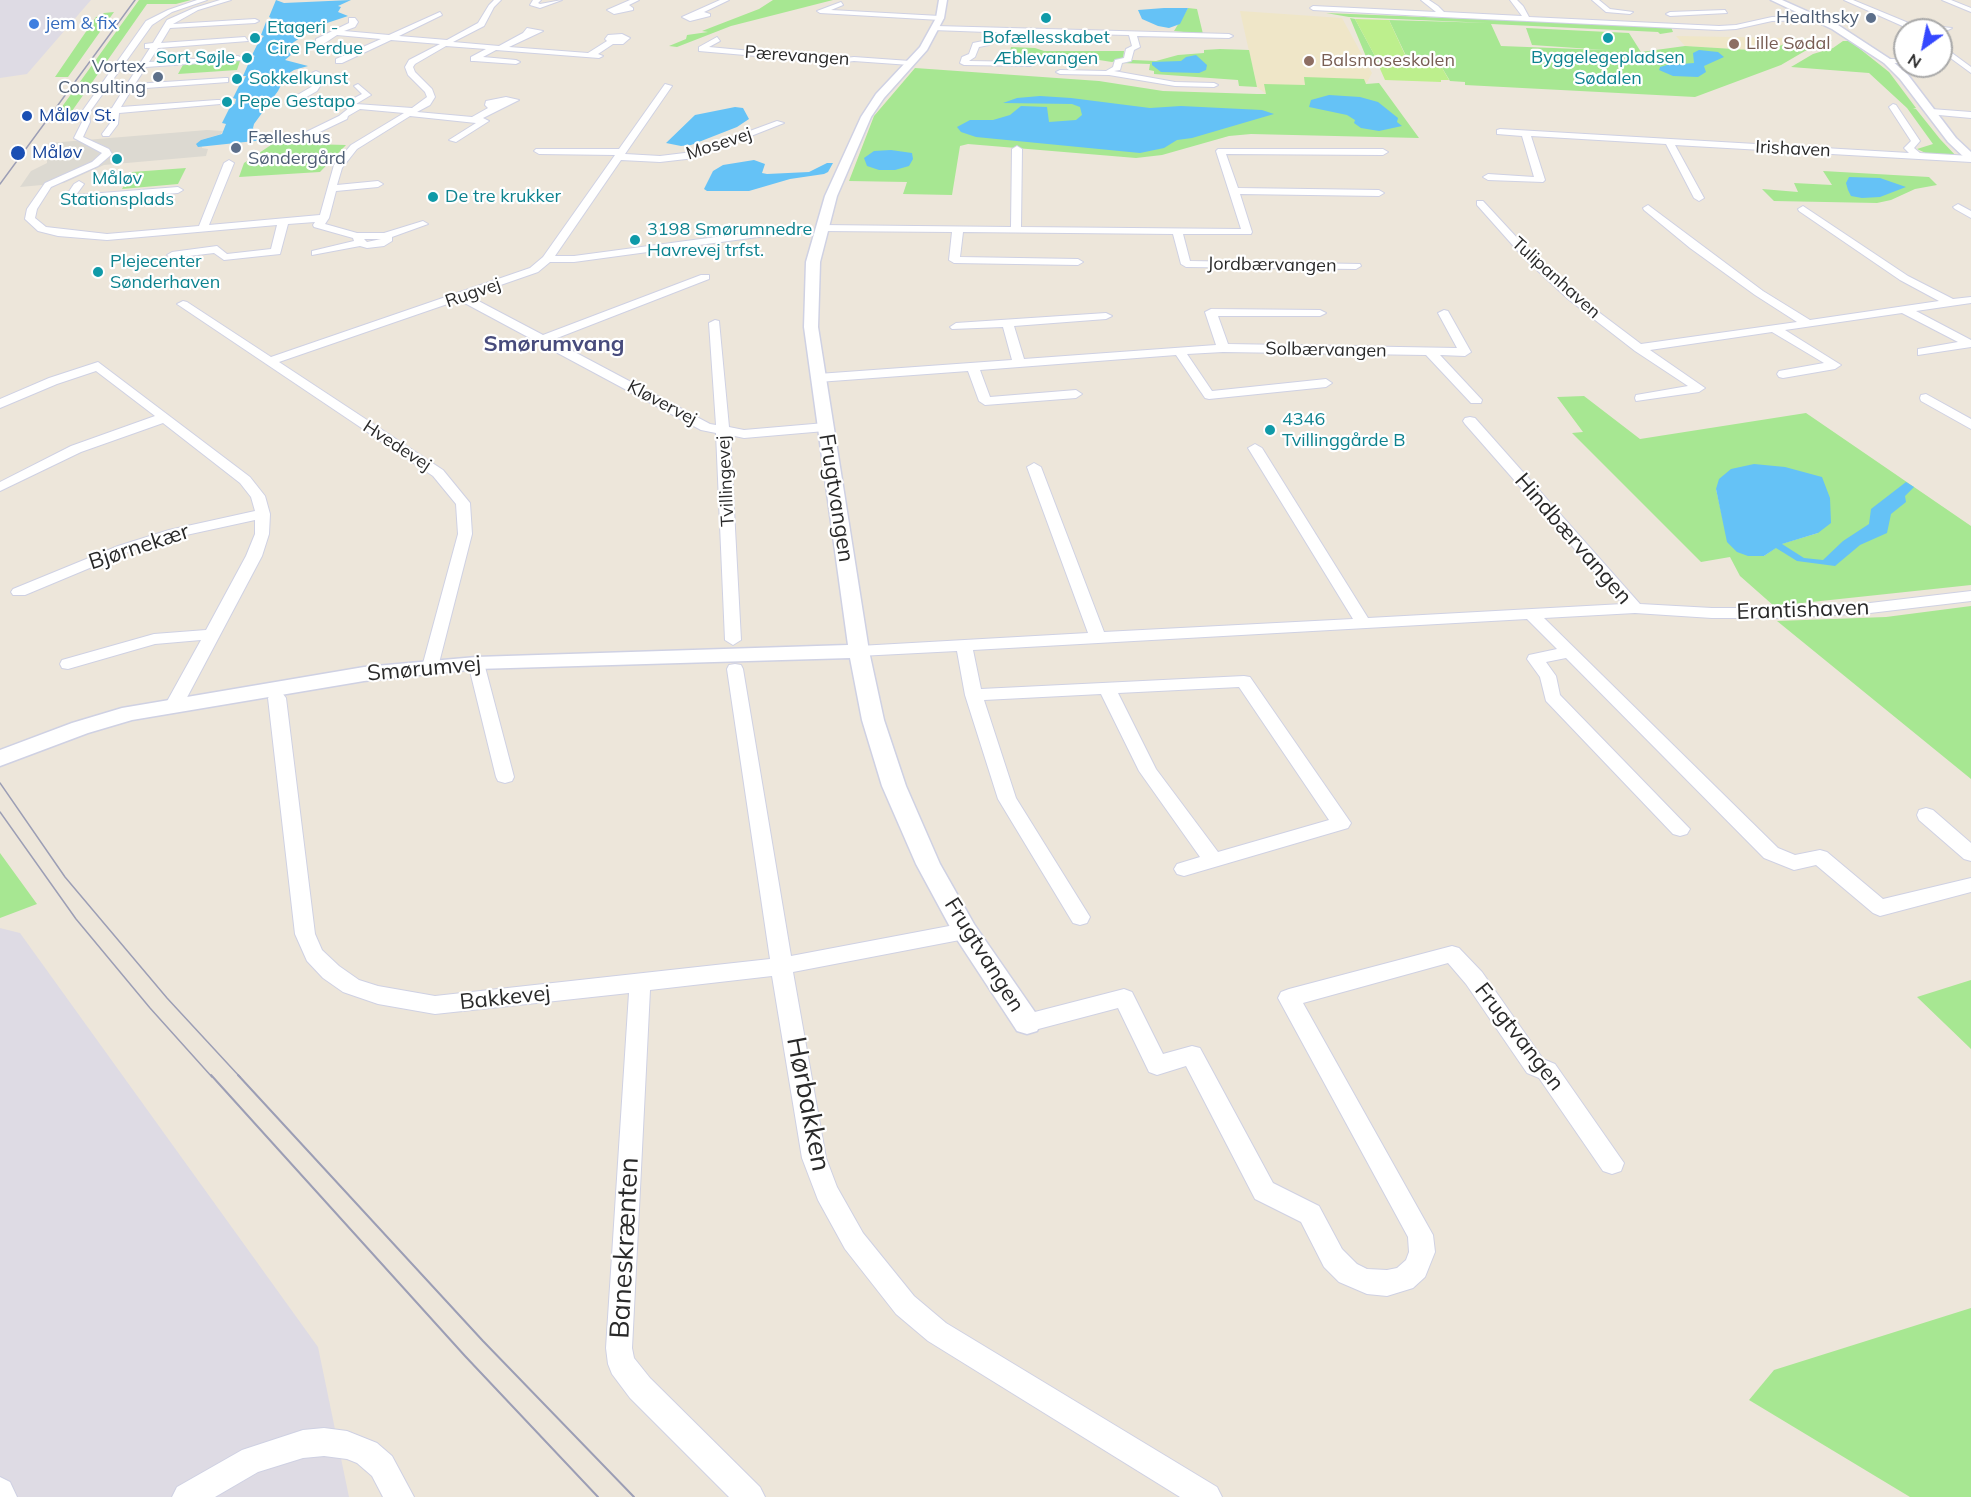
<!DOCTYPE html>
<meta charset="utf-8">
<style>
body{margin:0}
#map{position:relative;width:1971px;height:1497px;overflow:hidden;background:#ede6da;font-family:Mulish,sans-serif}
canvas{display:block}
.north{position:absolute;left:1893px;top:18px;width:60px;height:60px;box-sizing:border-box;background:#fff;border:2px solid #a9a9a9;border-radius:50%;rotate:213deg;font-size:16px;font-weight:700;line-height:24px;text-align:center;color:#292929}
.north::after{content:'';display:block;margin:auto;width:21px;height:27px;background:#3447ff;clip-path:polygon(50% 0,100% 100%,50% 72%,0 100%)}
</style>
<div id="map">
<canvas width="1971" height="1497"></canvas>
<div class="north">N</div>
</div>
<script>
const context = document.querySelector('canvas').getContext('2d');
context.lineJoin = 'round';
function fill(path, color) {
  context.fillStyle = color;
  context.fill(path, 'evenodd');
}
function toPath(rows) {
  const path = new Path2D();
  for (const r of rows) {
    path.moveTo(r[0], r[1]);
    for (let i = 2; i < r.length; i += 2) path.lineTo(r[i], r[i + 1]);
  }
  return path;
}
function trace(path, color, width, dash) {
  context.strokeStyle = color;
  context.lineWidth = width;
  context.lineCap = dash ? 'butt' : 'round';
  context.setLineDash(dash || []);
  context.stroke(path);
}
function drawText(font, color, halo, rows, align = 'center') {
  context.font = font + ' Mulish,sans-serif';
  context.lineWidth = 4.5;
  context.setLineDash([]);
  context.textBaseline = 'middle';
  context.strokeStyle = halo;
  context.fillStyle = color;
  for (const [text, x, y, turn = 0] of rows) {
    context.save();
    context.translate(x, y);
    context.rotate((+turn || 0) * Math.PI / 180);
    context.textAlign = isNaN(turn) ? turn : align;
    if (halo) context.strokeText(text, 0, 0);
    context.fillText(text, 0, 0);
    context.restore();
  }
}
fill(toPath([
 [0,0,91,0,27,74,0,78],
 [0,928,20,933,318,1347,349,1497,0,1497]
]), '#dedbe4');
fill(toPath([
 [1240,11,1342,18,1372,73,1366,84,1266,94,1257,87],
 [1676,36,1787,38,1791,42,1766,51,1685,46]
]), '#efe6c8');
fill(toPath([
 [139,0,191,0,176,4,147,4,65,121,51,122],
 [773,0,833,0,731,26,677,47,669,46,686,39,687,35,708,32,702,31,759,9],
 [1188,8,1197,9,1203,34,1174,31],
 [114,12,68,77,55,77,96,17,101,16,104,13],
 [1326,13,1671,27,1673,32,1660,34,1658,32,1491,24,1501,46,1606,50,1532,45,1526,28,1629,33,1641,52,1685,46,1766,51,1790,42,1787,38,1832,40,1827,45,1805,51,1781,65,1695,97,1465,85,1465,82,1450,81,1441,66,1377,62,1376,60,1367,59,1350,18,1355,19,1376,58,1407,58,1389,20,1489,23,1349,17],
 [1843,41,1850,41,1889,72,1916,108,1913,109,1916,109,1940,139,1957,157,1930,155,1917,149,1933,144,1907,108,1869,73,1791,67,1813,54,1833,48],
 [1011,47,1035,48,1044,51,1124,51,1123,59,1112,62,1086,58,1080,62,1038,62,1039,57,1004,56,1005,51,1010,51],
 [1220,49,1249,50,1257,87,1239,86,1238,80,1154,74,1154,71,1149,70,1150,64,1122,63,1133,60,1156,61,1178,55,1204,53,1204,50],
 [232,59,240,61,237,70,178,74,184,63],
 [915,68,1099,81,1163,91,1257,94,1266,94,1264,84,1305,85,1304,77,1364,79,1366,84,1379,83,1419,138,1251,134,1229,136,1162,155,1136,158,968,144,960,146,952,195,903,194,907,182,849,181,874,116],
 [296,137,309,144,346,145,320,172,239,177,244,163,280,139],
 [186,168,178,184,122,189,132,172],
 [1823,171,1929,177,1937,185,1915,189,1891,200,1877,203,1774,201,1762,189,1798,192,1794,183,1832,185],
 [1584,396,1640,439,1806,413,1971,526,1971,585,1774,606,1740,576,1730,557,1701,562,1572,433,1583,432,1557,397],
 [1716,489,1818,533,1781,544,1764,556,1737,551,1728,542],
 [1971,606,1971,779,1777,621,1886,617],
 [0,853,37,904,0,918],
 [1971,980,1971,1049,1917,997],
 [1971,1308,1971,1497,1910,1497,1749,1400,1774,1370]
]), '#a7e792');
fill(toPath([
 [1355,19,1389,20,1407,59,1376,58],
 [1377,62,1441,66,1449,80,1441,80,1441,82,1385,80]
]), '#bdef8d');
fill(toPath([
 [207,130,223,131,221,134,201,140,202,148,208,149,206,156,104,165,64,183,20,187,31,171,47,163,47,159,40,156,49,143]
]), '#dcd9d1');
fill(toPath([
 [276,0,284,3,351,0,338,6,341,7,338,12,348,16,318,26,288,46,292,54,285,60,308,66,294,70,286,75,278,91,254,124,253,128,255,133,264,140,198,147,196,144,201,140,222,134,226,124,222,123,231,105,235,104,236,99,233,98,241,82,244,80,246,76,243,76,250,60,255,56,252,55,259,41,264,36,261,35,266,22,271,18,269,17],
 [1164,8,1188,8,1180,24,1169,28,1158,26,1142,19,1138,10],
 [1699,50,1718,52,1724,57,1704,66,1706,72,1698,77,1673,76,1659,70,1660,67,1667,65,1694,63,1693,53],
 [1196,55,1207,65,1206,70,1199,73,1161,72,1152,65,1152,62,1181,61,1186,57],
 [1329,95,1360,97,1378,102,1398,118,1397,122,1402,126,1379,131,1361,128,1354,123,1355,120,1347,115,1309,107,1311,100],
 [1040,96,1071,98,1150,108,1181,106,1262,110,1274,114,1192,138,1177,140,1164,148,1140,153,976,137,961,132,957,127,970,120,993,120,1010,115,1021,106,1047,107,1049,122,1076,120,1082,115,1080,107,1072,104,1003,103,1017,98],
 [735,107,743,108,749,119,737,127,691,145,681,146,666,143,695,115],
 [891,150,912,153,913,159,909,166,895,170,879,170,867,166,864,158,874,151],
 [754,160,765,164,762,173,767,174,809,172,827,163,833,163,828,172,824,174,790,179,749,191,707,191,704,189,713,171,723,165],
 [1849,177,1880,178,1906,187,1880,197,1862,198,1851,196,1848,190,1846,183],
 [1754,464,1785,467,1822,477,1830,498,1831,523,1818,533,1782,544,1804,558,1823,560,1843,541,1869,524,1871,509,1906,482,1914,487,1905,496,1906,502,1891,514,1887,533,1860,545,1835,566,1797,561,1776,548,1764,556,1748,556,1737,552,1727,542,1716,489,1719,479,1731,469]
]), '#65c2f6');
const minor = toPath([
 [197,0,207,0,172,12,152,25,89,113,90,122,83,137,109,149,112,154,98,166,51,187,37,209,35,218,46,227,107,234,199,226,224,163,229,160,234,163,209,225,320,215,334,165,351,145,404,113,360,109,348,116,347,119,303,140,299,137,300,135,339,116,349,108,292,104,289,104,289,100,311,87,314,83,312,73,316,71,320,73,322,83,317,91,303,99,345,103,362,94,354,86,358,84,371,95,356,104,412,108,427,97,425,92,408,75,405,67,409,60,440,44,391,40,342,63,336,63,336,59,381,39,337,35,322,45,316,45,316,39,349,23,349,18,355,18,358,22,355,27,344,31,389,35,440,12,442,15,399,36,447,40,478,23,489,5,494,0,501,0,494,7,484,26,453,42,499,46,523,33,527,28,543,31,509,47,588,53,607,41,605,39,608,35,622,34,630,38,623,44,613,44,598,54,603,56,599,58,496,50,483,57,516,60,520,62,516,64,474,61,471,61,471,57,486,49,446,46,415,64,413,67,415,72,432,89,435,97,430,105,417,112,472,117,488,108,485,105,486,101,506,97,519,100,483,118,489,121,456,142,449,140,476,123,410,116,357,149,342,168,337,185,378,181,383,184,378,187,336,191,329,218,325,224,357,233,384,233,423,221,428,224,392,237,392,241,384,246,367,248,360,246,312,255,312,251,354,241,353,238,314,227,313,225,315,222,288,224,280,254,224,260,214,253,172,258,167,255,172,252,217,246,227,254,271,249,277,225,107,240,58,236,38,231,25,219,27,209,45,183,92,162,102,153,74,138,82,122,81,113,146,21,168,10,197,0],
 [364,239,381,239,367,242,364,239],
 [220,0,231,0,198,10,173,24,255,19,259,21,255,23,170,28,161,43,245,37,248,41,158,48,149,62,238,56,242,58,241,60,146,67,135,84,225,78,228,78,228,82,132,89,121,107,217,100,220,100,220,104,119,113,118,124,109,136,103,136,102,134,111,122,111,113,104,111,112,108,124,89,118,87,127,84,138,67,132,67,132,63,141,62,150,48,145,48,145,44,153,43,167,20,194,8,220,0],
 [533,0,541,0,538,3,540,4,562,0,540,8,530,5,533,0],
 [630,0,639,0,629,5,633,8,633,10,614,14,607,10,630,0],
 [720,0,729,0,704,12,710,14,710,16,690,21,682,17,720,0],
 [1421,0,1429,0,1438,6,1444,12,1522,16,1510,0,1517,0,1523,6,1529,17,1719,26,1736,25,1772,17,1817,16,1821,18,1817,20,1772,21,1736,29,1719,30,1442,17,1313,10,1310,8,1313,6,1436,12,1421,0],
 [1592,0,1599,0,1610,9,1633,12,1630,14,1606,12,1592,0],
 [1844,0,1853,0,1911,24,1952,28,1948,30,1907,28,1844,0],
 [1942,0,1951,0,1971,8,1971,12,1942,0],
 [841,2,843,5,831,10,940,16,944,18,940,20,820,13,817,11,841,2],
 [1725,10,1727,13,1670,16,1666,14,1670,12,1725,10],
 [936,26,1229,34,1233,36,1229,38,1137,36,1140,47,1134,50,1131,61,1122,63,1120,70,1114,71,1175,82,1214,83,1218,85,1214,87,1175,86,1109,75,1060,74,1056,72,1060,70,1106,71,1113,67,1115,60,1124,58,1126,49,1132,46,1129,35,994,32,989,45,979,47,975,57,969,61,1028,62,1031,62,1031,66,964,65,960,63,962,57,969,54,973,43,983,41,987,32,933,30,936,26],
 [717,37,720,41,709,47,837,59,854,57,910,61,914,63,910,65,854,61,837,63,699,51,699,47,717,37],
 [1941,45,1971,67,1971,73,1941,51,1941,45],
 [1887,59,1905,59,1905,63,1884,63,1883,61,1887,59],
 [665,84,672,86,625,154,660,156,693,152,777,121,784,123,695,158,660,162,621,160,555,256,574,256,798,226,802,227,802,231,574,262,550,262,538,272,469,296,543,335,701,275,709,275,709,279,552,340,710,424,716,425,709,323,715,320,719,321,729,427,744,430,825,423,832,427,825,431,744,438,730,435,741,640,733,645,725,640,716,433,701,430,459,300,279,362,443,470,470,503,472,534,438,667,436,671,430,672,424,671,422,667,458,534,456,504,433,476,177,304,183,301,187,302,271,357,530,268,543,257,615,155,539,154,534,151,536,149,619,149,665,84],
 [1893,104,1896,105,1920,141,1914,148,1920,153,1971,156,1971,162,1675,145,1704,198,1699,201,1694,198,1666,144,1531,136,1545,180,1543,182,1488,180,1483,177,1488,174,1534,177,1522,136,1497,134,1497,130,1500,129,1909,153,1904,148,1911,141,1889,107,1893,104],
 [1931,109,1971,112,1971,118,1928,114,1927,112,1931,109],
 [1017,146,1022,149,1021,227,1241,229,1216,151,1218,149,1383,149,1388,152,1383,155,1226,154,1238,188,1379,190,1384,193,1379,196,1240,194,1252,232,1251,234,1183,234,1190,261,1360,264,1361,266,1356,269,1186,267,1181,264,1173,234,963,232,960,257,1078,259,1083,262,1078,265,954,263,949,260,952,232,821,231,816,228,821,225,1011,227,1012,149,1017,146],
 [79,181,84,184,76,195,178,187,183,190,178,193,66,201,64,199,74,184,79,181],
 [1477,201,1483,201,1533,255,1576,295,1641,344,1797,322,1755,295,1690,248,1644,210,1643,208,1648,205,1763,291,1810,320,1939,301,1900,280,1799,211,1798,209,1803,206,1908,276,1953,299,1971,297,1971,303,1916,311,1971,340,1971,347,1918,355,1918,349,1958,342,1902,313,1785,330,1841,365,1835,369,1783,378,1779,377,1777,374,1779,371,1824,363,1772,332,1650,350,1705,388,1699,392,1636,401,1635,398,1636,395,1688,386,1635,351,1568,299,1525,259,1477,205,1477,201],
 [1958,204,1971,211,1971,218,1955,209,1953,207,1958,204],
 [1211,309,1320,310,1326,313,1320,316,1218,316,1228,344,1457,348,1438,313,1444,310,1448,311,1471,352,1465,356,1440,355,1482,400,1481,403,1471,403,1426,355,1223,352,1187,354,1212,391,1326,379,1332,383,1326,387,1209,399,1205,398,1176,355,980,370,990,397,1076,390,1082,394,1076,398,985,405,979,401,968,371,818,382,812,378,818,374,1012,360,1003,327,952,329,950,327,956,323,1106,313,1112,316,1106,319,1014,326,1024,359,1216,345,1205,312,1211,309],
 [98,362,250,477,265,496,270,514,269,534,262,556,183,705,180,709,174,711,168,709,165,705,201,640,155,644,68,669,62,668,60,664,62,660,154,634,206,630,246,556,255,534,255,520,177,537,128,552,25,595,13,595,11,592,13,589,118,546,169,530,255,511,251,497,240,483,163,423,81,452,0,491,0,482,71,446,155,416,96,371,57,384,0,408,0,399,49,378,98,362],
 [1926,394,1971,419,1971,429,1921,401,1920,398,1921,395,1926,394],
 [1470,417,1475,418,1640,604,1712,608,1777,608,1870,603,1971,591,1971,601,1870,613,1777,618,1712,618,1635,613,1544,618,1778,848,1795,855,1820,850,1827,852,1883,899,1971,878,1971,892,1880,916,1873,913,1816,865,1794,870,1764,858,1566,658,1546,662,1556,676,1560,695,1690,829,1687,834,1680,836,1673,834,1546,701,1540,677,1527,659,1529,655,1557,649,1527,619,973,650,981,689,1244,676,1250,677,1351,823,1348,828,1184,876,1177,874,1174,869,1177,864,1200,857,1139,771,1101,694,984,700,1016,798,1090,917,1087,923,1080,925,1073,923,998,799,965,695,957,651,859,656,851,651,859,646,1088,633,1027,467,1034,463,1041,467,1104,632,1353,619,1248,448,1255,444,1262,448,1368,618,1623,604,1465,424,1463,421,1465,418,1470,417],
 [1239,687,1329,820,1218,852,1156,769,1118,693,1239,687],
 [476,658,482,659,484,663,514,777,512,781,505,783,498,781,496,777,468,663,470,659,476,658],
 [735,664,741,665,743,669,791,956,965,923,972,925,975,931,972,937,965,939,793,972,826,1158,837,1187,863,1233,914,1296,946,1323,1217,1487,1222,1497,1180,1497,928,1341,896,1314,845,1249,818,1200,802,1158,772,976,650,990,632,1348,634,1358,650,1378,760,1487,765,1497,729,1497,630,1398,612,1374,608,1364,606,1348,629,993,435,1014,378,1004,343,992,323,978,307,961,295,934,268,698,271,694,277,692,283,694,286,698,315,934,322,950,339,966,359,980,378,986,435,996,770,959,727,669,729,665,735,664],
 [1926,808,1933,810,1971,843,1971,861,1964,859,1919,820,1917,815,1919,810,1926,808],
 [1452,946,1459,948,1482,972,1543,1059,1555,1064,1624,1163,1621,1171,1612,1174,1603,1171,1539,1078,1527,1073,1466,984,1448,963,1303,1003,1433,1235,1435,1252,1425,1277,1413,1288,1387,1296,1367,1294,1339,1282,1324,1267,1301,1222,1255,1199,1186,1066,1157,1075,1149,1072,1118,1008,1027,1032,1019,1029,1016,1023,1019,1017,1027,1014,1124,989,1132,992,1163,1054,1192,1046,1200,1048,1273,1183,1319,1206,1342,1249,1357,1264,1367,1269,1387,1270,1397,1268,1406,1260,1409,1252,1408,1237,1278,998,1281,992,1289,989,1452,946],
 [324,1428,347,1431,377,1443,392,1456,414,1497,383,1497,372,1476,357,1463,347,1459,324,1456,303,1458,258,1472,215,1497,172,1497,177,1487,242,1450,303,1430,324,1428],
 [0,1477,10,1482,17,1497,0,1497,0,1477]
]);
const tertiary = toPath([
 [939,0,947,0,944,18,927,50,884,98,871,117,837,196,820,262,818,327,869,651,884,720,906,786,940,864,974,924,1037,1015,1041,1023,1037,1031,1027,1034,1017,1031,956,938,916,864,882,786,862,720,850,658,476,669,364,681,132,720,88,733,0,766,0,750,72,723,122,708,364,667,476,657,848,645,804,327,806,262,825,196,861,117,876,94,920,47,936,18,939,0],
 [1771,0,1782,0,1838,25,1890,59,1908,75,1956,138,1971,152,1971,161,1967,160,1948,142,1900,79,1884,63,1832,29,1771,0]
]);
trace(minor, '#cfd1e3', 2);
trace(tertiary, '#cfd1e3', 3);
fill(minor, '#fff');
fill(tertiary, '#fff');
trace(toPath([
 [0,184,135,0],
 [0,783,65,877,167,998,240,1077],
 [0,812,76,919,150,1008,212,1077]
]), '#9c9eb5', 1.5);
trace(toPath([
 [211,1075,465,1356,598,1497],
 [238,1075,483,1341,634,1497]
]), '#9c9eb5', 2);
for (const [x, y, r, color] of [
 [1046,18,6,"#0f9aa8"],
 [1871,18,6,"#5c6f8a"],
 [34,24,6,"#3f7fe0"],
 [255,38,6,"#0f9aa8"],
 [1608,38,6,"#0f9aa8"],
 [1734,44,6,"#8d6e63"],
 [247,58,6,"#0f9aa8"],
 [1309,61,6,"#8d6e63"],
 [158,77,6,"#5c6f8a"],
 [237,79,6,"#0f9aa8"],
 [227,102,6,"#0f9aa8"],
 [27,116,6,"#1a4fb4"],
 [236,148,6,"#5c6f8a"],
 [18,153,8,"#1a4fb4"],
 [117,159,6,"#0f9aa8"],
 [433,197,6,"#0f9aa8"],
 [635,240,6,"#0f9aa8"],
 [98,272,6,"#0f9aa8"],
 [1270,430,6,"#0f9aa8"]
]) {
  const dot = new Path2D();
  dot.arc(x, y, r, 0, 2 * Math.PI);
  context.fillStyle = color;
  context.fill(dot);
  trace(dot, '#fff', 2);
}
drawText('18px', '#4e5e75', '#fff', [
 ["Healthsky",1859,18],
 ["Vortex",146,67],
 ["Consulting",146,88],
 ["Fælleshus",248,138,"left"],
 ["Søndergård",248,159,"left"]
], 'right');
drawText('18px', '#366cbe', '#fff', [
 ["jem & fix",46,24]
], 'left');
drawText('18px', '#0d838f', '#fff', [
 ["Etageri -",267,28],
 ["Cire Perdue",267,49],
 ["Bofællesskabet",1046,38,"center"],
 ["Æblevangen",1046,59,"center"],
 ["Sort Søjle",235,58,"right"],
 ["Byggelegepladsen",1608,58,"center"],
 ["Sødalen",1608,79,"center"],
 ["Sokkelkunst",249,79],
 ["Pepe Gestapo",239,102],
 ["Måløv",117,179,"center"],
 ["Stationsplads",117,200,"center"],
 ["De tre krukker",445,197],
 ["3198 Smørumnedre",647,230],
 ["Havrevej trfst.",647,251],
 ["Plejecenter",110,262],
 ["Sønderhaven",110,283],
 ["4346",1282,420],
 ["Tvillinggårde B",1282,441]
], 'left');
drawText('18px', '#785e54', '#fff', [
 ["Lille Sødal",1746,44],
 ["Balsmoseskolen",1321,61]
], 'left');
drawText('18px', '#292929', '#fff', [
 ["Pærevangen",797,56,4],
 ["Mosevej",719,144,-18],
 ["Irishaven",1793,149,3],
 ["Jordbærvangen",1272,265,1],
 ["Tulipanhaven",1556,278,42],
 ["Rugvej",473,293,-19],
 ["Solbærvangen",1326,350,1],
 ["Kløvervej",662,403,28],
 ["Hvedevej",397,446,33],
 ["Tvillingevej",726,481,-93]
]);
drawText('18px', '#164399', '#fff', [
 ["Måløv St.",39,116],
 ["Måløv",32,153]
], 'left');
drawText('bold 22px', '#474b7c', '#fff', [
 ["Smørumvang",554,344]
]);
drawText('22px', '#292929', '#fff', [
 ["Frugtvangen",836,498,81],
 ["Hindbærvangen",1573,539,49],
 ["Bjørnekær",139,547,-18],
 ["Erantishaven",1803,610,-2],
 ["Smørumvej",424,669,-5],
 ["Frugtvangen",984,955,58],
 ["Bakkevej",505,998,-6],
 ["Frugtvangen",1519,1037,52]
]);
drawText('27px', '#292929', '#fff', [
 ["Hørbakken",808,1104,79],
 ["Baneskrænten",625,1248,-87]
]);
</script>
